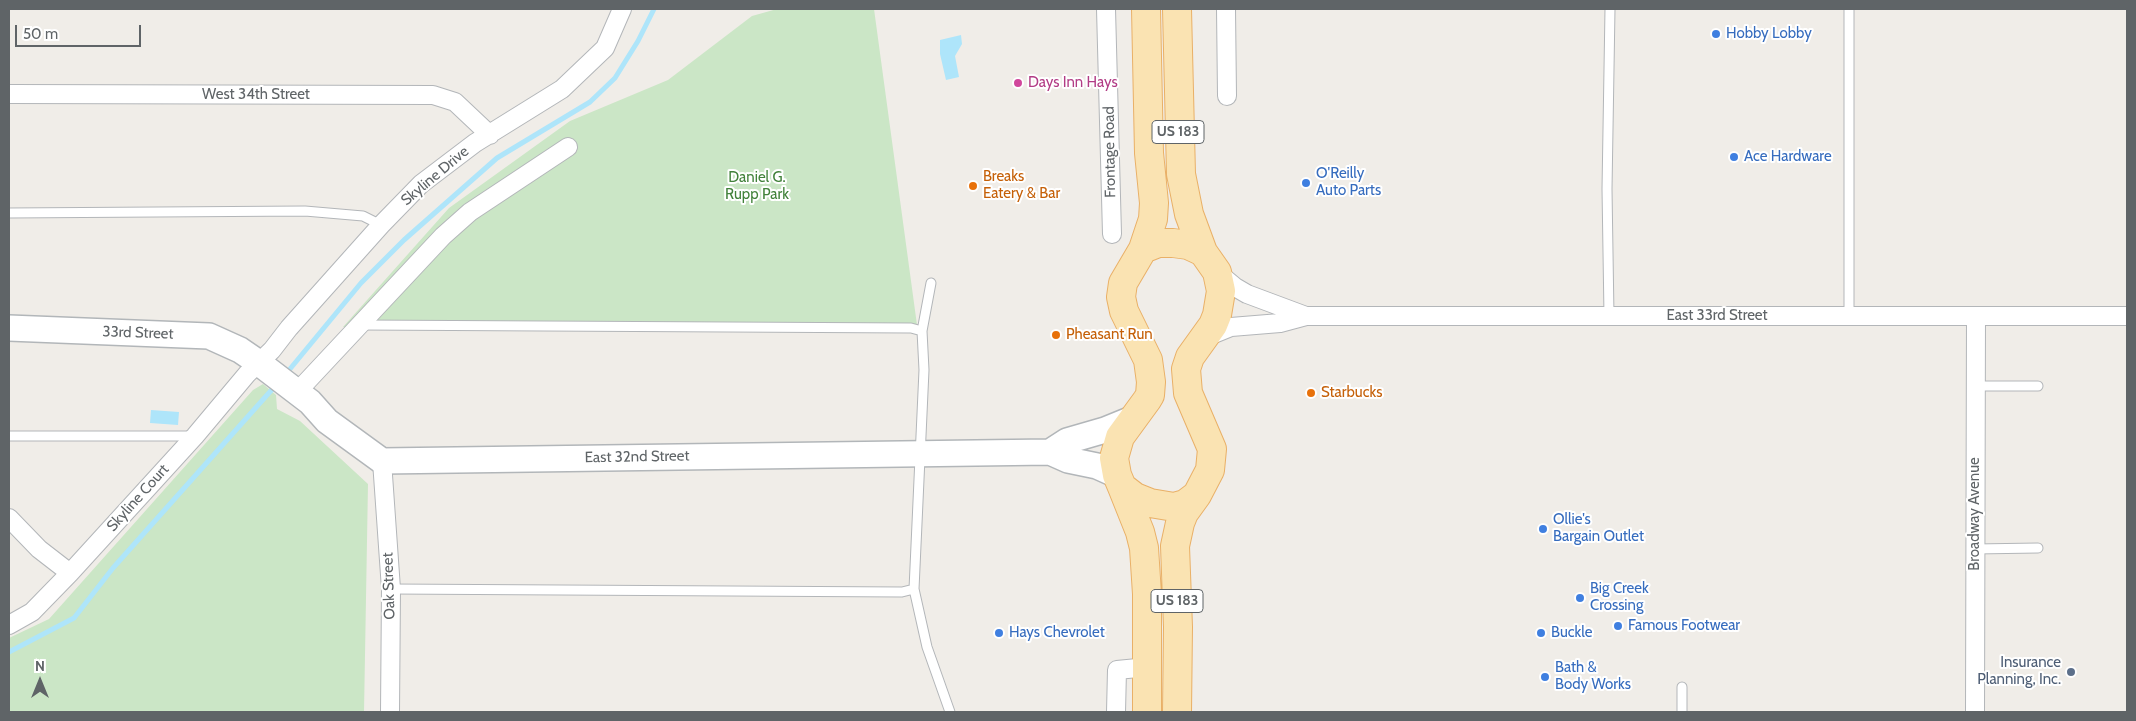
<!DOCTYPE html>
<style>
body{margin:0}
#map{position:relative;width:2136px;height:721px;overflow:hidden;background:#f0ede8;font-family:Cabin,sans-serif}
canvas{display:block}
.frame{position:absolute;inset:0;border:10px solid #5f6467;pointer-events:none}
.north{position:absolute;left:15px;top:656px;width:50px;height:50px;-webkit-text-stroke:4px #fff;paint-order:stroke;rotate:0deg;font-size:14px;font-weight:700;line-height:20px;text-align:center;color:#5f6467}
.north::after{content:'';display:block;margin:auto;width:18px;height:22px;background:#5f6467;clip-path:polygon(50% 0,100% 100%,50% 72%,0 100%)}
.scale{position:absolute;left:15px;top:25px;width:126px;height:22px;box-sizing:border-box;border:2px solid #5f6467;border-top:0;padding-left:6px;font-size:15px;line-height:18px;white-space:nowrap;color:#5f6467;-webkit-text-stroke:4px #fff;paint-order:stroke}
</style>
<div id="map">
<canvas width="2136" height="721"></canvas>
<div class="frame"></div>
<div class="north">N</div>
<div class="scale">50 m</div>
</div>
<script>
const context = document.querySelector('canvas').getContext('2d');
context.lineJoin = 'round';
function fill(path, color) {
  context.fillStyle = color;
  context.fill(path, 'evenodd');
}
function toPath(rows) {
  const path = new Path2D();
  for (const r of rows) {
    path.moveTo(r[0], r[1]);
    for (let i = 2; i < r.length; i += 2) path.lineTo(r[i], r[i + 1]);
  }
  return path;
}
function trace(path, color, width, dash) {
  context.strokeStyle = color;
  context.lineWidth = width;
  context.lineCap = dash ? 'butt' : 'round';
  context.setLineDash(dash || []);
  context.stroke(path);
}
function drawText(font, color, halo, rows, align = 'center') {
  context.font = font + ' Cabin,sans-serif';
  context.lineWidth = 4;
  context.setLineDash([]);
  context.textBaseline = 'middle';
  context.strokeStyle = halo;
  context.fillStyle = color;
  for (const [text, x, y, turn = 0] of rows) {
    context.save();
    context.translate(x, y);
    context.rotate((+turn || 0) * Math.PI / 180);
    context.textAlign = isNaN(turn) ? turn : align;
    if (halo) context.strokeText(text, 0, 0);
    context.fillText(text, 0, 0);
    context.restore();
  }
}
fill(toPath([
 [777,9,874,9,917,325,343,327,449,208,570,121,668,80,752,16],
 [263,384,276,395,277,409,300,421,368,484,364,712,9,712,9,638,49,619,253,390]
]), '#cbe6c6');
fill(toPath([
 [961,35,962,44,955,56,959,77,946,80,940,54,940,40],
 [151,410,179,412,178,425,150,423]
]), '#aee5fa');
trace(toPath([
 [285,375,361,283,404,240,497,158,590,102,615,78,638,41,654,9],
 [9,652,74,618,113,568,276,385]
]), '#aee5fa', 5);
const lane = toPath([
 [1849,9,1849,316],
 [9,213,305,211,363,216,381,225],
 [1609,316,1607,189,1610,9],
 [360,325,911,328,922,331,924,370,914,589,927,647,950,712],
 [922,331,931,283],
 [1976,386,2038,386],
 [9,436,194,436],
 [1975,549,2038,548],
 [391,589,902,592,914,589],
 [1682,687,1682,712]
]);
const street = toPath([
 [1106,9,1112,234],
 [1226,9,1227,96],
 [9,94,433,95,455,102,490,135],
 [1217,272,1235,287,1247,294,1306,316],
 [1204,338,1231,327,1280,323,1306,316,2127,316],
 [297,392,443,236,470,212,568,147],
 [382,461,391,589,390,712],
 [9,518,39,549,70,573],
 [9,625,32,612,70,573,195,436,247,374,272,350,289,328,381,225,421,184,475,143,562,89,605,48,622,9],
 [1116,712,1117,670,1148,667],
 [1975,712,1976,316]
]);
const secondary = toPath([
 [9,328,209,336,240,350,259,363,310,402,327,421,382,461,1050,452,1068,460,1097,466,1117,475],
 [1050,452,1067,441,1105,430,1132,419]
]);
const primary = toPath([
 [1177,9,1181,174,1189,214,1203,252],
 [1158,243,1173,243,1188,245,1203,252,1217,272,1221,291,1217,315,1213,325,1190,357,1186,369,1188,393,1212,449,1210,470,1197,495,1185,504,1174,507,1150,503,1135,497,1122,487,1117,475,1114,458,1120,437,1147,400,1150,395,1151,382,1148,360,1124,311,1121,297,1123,283,1143,249,1158,243],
 [1143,249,1153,219,1154,203,1149,153,1146,9],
 [1122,487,1140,532,1144,548,1147,594,1147,712],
 [1177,712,1178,627,1175,546,1180,523,1184,513,1197,495]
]);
trace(lane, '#b3b6b9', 11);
trace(street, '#b3b6b9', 20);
trace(secondary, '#b2b6b9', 28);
trace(primary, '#e9b067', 30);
trace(lane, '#fff', 9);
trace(street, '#fff', 18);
trace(secondary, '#fff', 25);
trace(primary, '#fae3b2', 28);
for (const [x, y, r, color] of [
 [1716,34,5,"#3f7fe0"],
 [1018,83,5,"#d1479c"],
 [1734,157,5,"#3f7fe0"],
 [1306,183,5,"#3f7fe0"],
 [973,186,5,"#e8710a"],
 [1056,335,5,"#e8710a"],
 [1311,393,5,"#e8710a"],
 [1543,529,5,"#3f7fe0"],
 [1580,598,5,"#3f7fe0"],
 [1618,626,5,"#3f7fe0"],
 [999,633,5,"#3f7fe0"],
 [1541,633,5,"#3f7fe0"],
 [2071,672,5,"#5c6f8a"],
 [1545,677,5,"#3f7fe0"]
]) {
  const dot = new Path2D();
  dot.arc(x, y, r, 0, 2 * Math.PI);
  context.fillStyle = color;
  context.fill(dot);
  trace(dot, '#fff', 2);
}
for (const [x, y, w] of [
 [1178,132,52],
 [1177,601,52]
]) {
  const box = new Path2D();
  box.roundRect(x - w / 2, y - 11.5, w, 23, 4);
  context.fillStyle = '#fff';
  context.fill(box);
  trace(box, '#5f6467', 1);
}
drawText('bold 14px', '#5f6467', null, [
 ["US 183",1178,132],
 ["US 183",1177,601]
]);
drawText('15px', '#366cbe', '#fff', [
 ["Hobby Lobby",1726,34],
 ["Ace Hardware",1744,157],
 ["O'Reilly",1316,174],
 ["Auto Parts",1316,191],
 ["Ollie's",1553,520],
 ["Bargain Outlet",1553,537],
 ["Big Creek",1590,589],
 ["Crossing",1590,606],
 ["Famous Footwear",1628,626],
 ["Hays Chevrolet",1009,633],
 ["Buckle",1551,633],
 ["Bath &",1555,668],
 ["Body Works",1555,685]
], 'left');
drawText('15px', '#b23c85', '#fff', [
 ["Days Inn Hays",1028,83]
], 'left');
drawText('15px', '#5f6467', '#fff', [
 ["West 34th Street",256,95],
 ["Frontage Road",1110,152,-91],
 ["Skyline Drive",435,176,-40],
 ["East 33rd Street",1717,316],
 ["33rd Street",138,333,2],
 ["East 32nd Street",637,457,-1],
 ["Skyline Court",138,498,-48],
 ["Broadway Avenue",1975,514,-90],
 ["Oak Street",389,586,-92]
]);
drawText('15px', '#c56008', '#fff', [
 ["Breaks",983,177],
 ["Eatery & Bar",983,194],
 ["Pheasant Run",1066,335],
 ["Starbucks",1321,393]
], 'left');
drawText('15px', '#42823b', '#fff', [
 ["Daniel G.",757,178],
 ["Rupp Park",757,195]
]);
drawText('15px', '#4e5e75', '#fff', [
 ["Insurance",2061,663],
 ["Planning, Inc.",2061,680]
], 'right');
</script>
